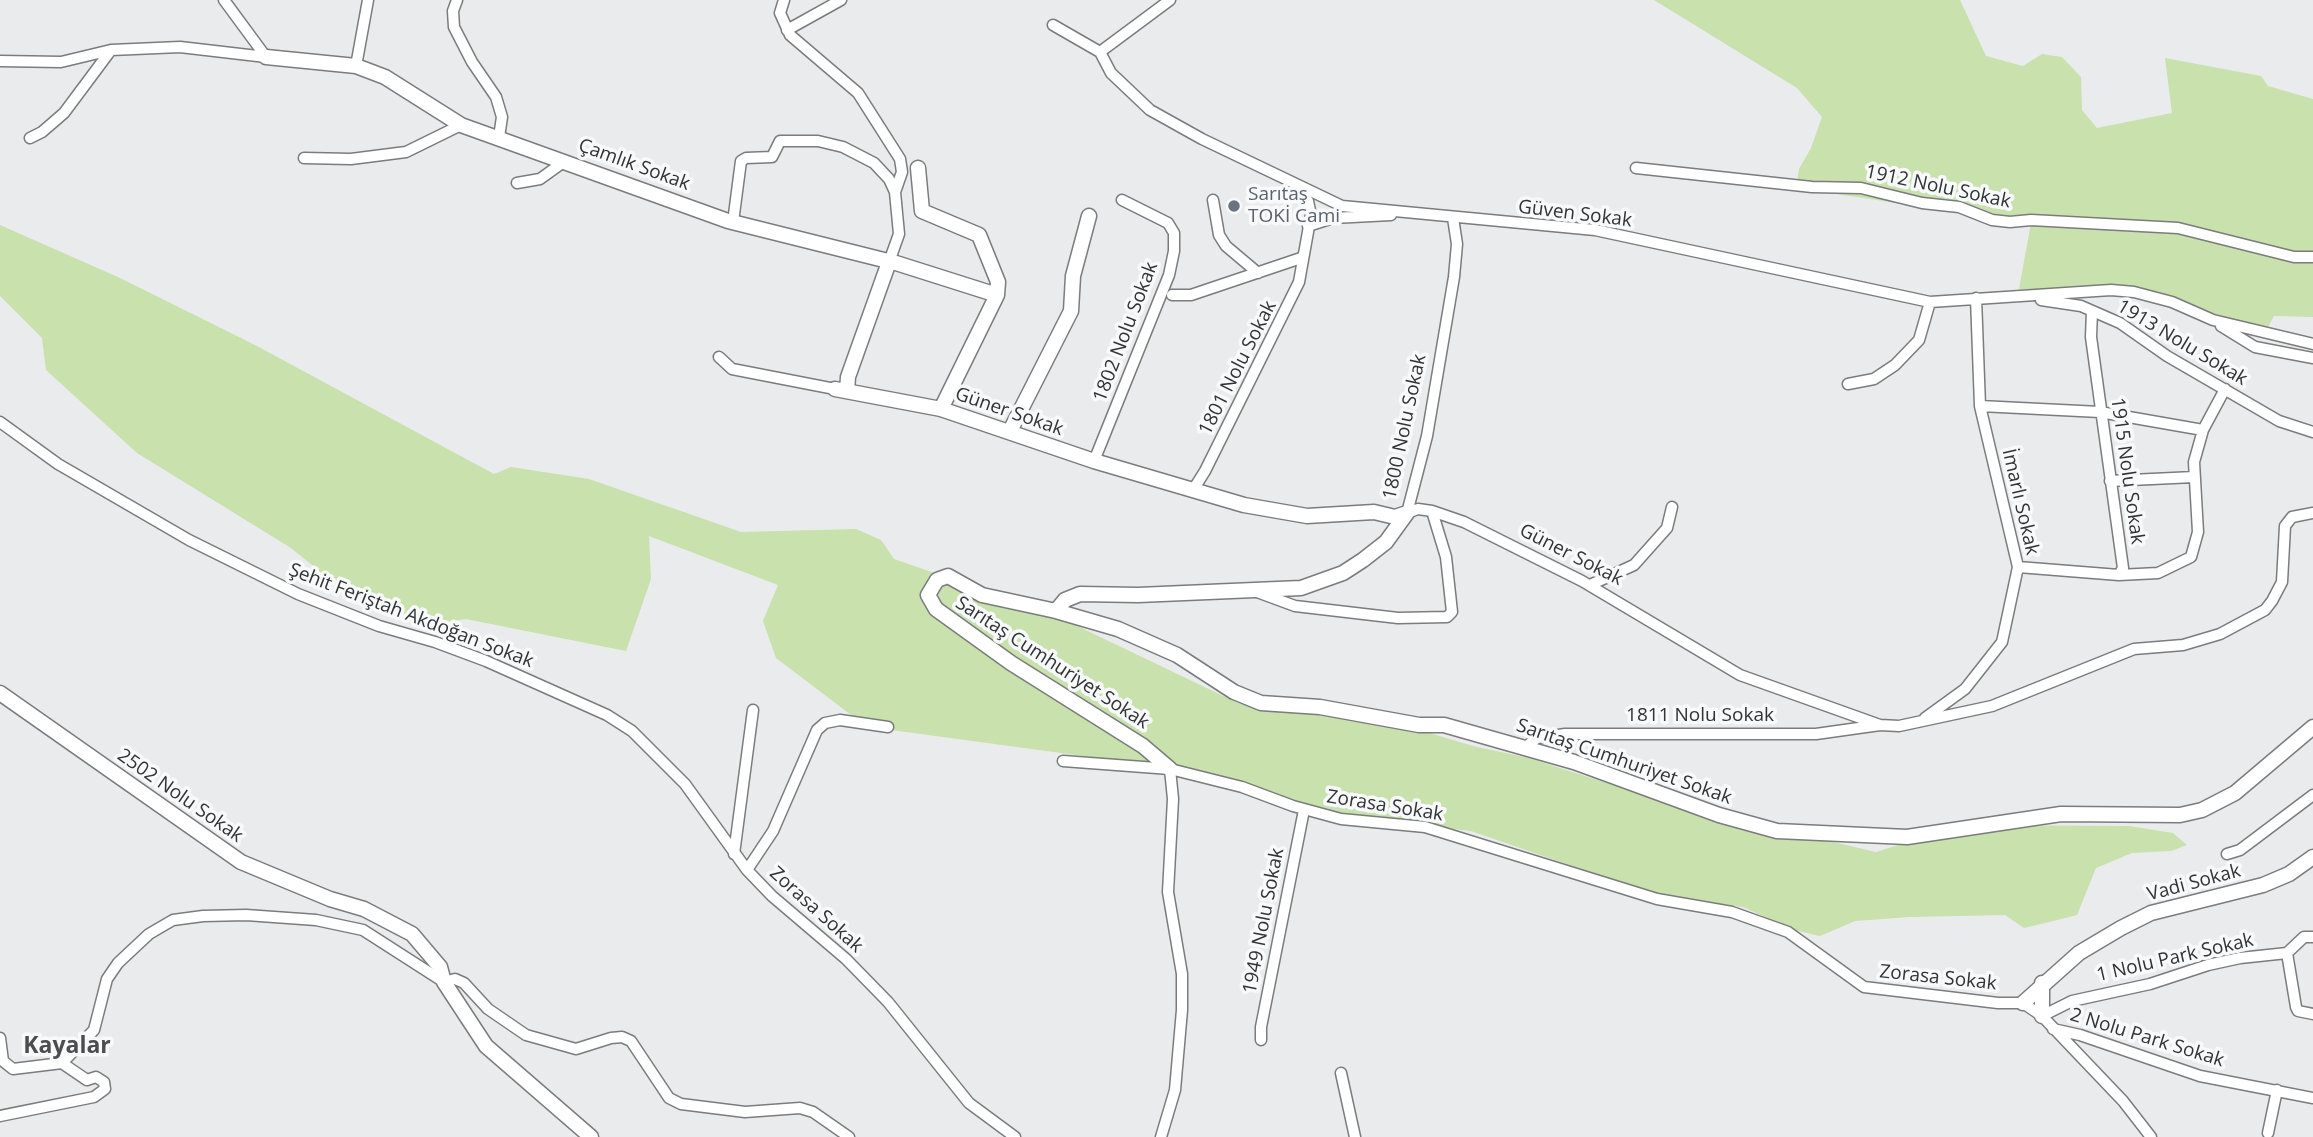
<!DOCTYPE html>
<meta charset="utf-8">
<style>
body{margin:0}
canvas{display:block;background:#e9ebed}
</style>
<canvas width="2313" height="1137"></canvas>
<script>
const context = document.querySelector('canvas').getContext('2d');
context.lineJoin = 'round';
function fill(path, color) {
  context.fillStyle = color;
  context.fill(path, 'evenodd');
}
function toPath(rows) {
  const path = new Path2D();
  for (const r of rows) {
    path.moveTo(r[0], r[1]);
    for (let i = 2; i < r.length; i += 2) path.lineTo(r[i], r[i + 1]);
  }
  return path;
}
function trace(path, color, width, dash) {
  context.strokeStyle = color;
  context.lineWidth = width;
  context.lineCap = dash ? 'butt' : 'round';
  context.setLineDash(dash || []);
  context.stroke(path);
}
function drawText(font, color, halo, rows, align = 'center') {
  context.font = font + ' "Open Sans",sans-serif';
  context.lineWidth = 7;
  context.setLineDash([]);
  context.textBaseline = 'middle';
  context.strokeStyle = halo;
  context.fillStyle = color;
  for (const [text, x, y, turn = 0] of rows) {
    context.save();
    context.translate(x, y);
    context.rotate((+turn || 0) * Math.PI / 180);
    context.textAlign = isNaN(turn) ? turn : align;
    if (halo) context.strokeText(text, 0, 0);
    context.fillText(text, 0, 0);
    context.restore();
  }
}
fill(toPath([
 [1654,0,1960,0,1986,56,2023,66,2042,54,2062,57,2081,77,2082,110,2097,128,2172,113,2165,58,2261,76,2268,86,2313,99,2313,317,2274,316,2266,331,2147,293,2019,289,2031,223,1796,188,1799,169,1811,148,1822,117,1797,88],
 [0,225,120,278,255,345,494,474,511,467,589,479,741,532,856,529,881,540,894,559,1048,612,1240,704,1274,712,1328,710,1383,719,1473,746,1529,758,1675,805,1876,852,1962,825,2129,826,2173,833,2187,845,2171,851,2132,853,2096,868,2077,915,2045,923,2024,928,2005,915,1909,917,1855,921,1820,936,1794,930,1743,907,1656,895,1471,831,1318,814,1199,776,1098,758,884,729,859,721,776,658,763,621,778,585,649,536,651,579,626,651,466,619,433,624,350,596,291,548,137,453,46,370,42,338,0,296]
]), '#c8e1ad');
const street = toPath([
 [224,0,266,57],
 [457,0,453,11,454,27,472,62,496,97,502,117,499,137],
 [784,0,780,13,790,35,858,93,900,159,902,172,895,192,899,234,889,262],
 [1170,0,1100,52,1111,73,1150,110,1202,139,1342,206,1595,230,1930,302,2111,290,2134,292,2172,302,2213,320,2313,344],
 [1053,25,1100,52],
 [787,30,841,0],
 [0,61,61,62,111,50,180,47,266,57],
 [356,66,368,0],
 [30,138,42,132,64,113,111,50],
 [304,158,351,159,406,152,461,125],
 [1636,168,1812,187,1861,188,1922,203,1959,207,1992,220,2010,222,2031,220,2178,228,2294,257,2313,257],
 [517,183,540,179,565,161],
 [1213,200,1219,235,1226,246,1258,273],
 [733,222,741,161,746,158,772,157,780,141,818,141,843,147,874,163,889,179,895,192],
 [1308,226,1333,218,1391,215],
 [1172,295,1191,295,1301,258],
 [2041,300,2081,306,2120,323,2167,356,2279,421,2313,432],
 [2221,326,2255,347,2313,358],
 [719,357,732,369,835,389],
 [1848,384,1874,379,1895,365,1919,340,1930,302],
 [1980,406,2100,412,2203,430],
 [0,422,58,464,189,540,298,594,379,626,435,642,486,661,607,715,632,731,685,784,747,870,772,896,846,959,888,1002,969,1103,1015,1137],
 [1094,461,1169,275,1174,251,1174,233,1168,223,1122,200],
 [2110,481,2194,477],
 [1193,490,1205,471,1299,282,1311,215,1308,201,1295,186],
 [1407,513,1418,509,1432,511,1464,522,1582,581,1740,675,1880,725,1899,726,1992,706,2134,649,2183,645,2220,634,2265,610,2272,601,2282,582,2285,526,2292,517,2313,513],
 [1407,513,1427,436,1454,277,1457,244,1453,218],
 [2018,567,2119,575,2123,568,2091,337,2092,311],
 [2119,575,2158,573,2191,557,2198,532,2194,462,2203,430,2225,389],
 [1590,585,1634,565,1667,528,1672,507],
 [1257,592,1295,606,1398,618,1447,617,1452,612,1446,557,1432,511],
 [1925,718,1965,689,2002,642,2018,567,1980,406,1976,298],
 [1523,749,1537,738,1565,734,1816,734,1880,725],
 [1063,761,1170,769,1242,787,1293,806,1341,819,1425,827,1657,899,1732,912,1788,932,1864,987,1998,1003,2023,1003,2042,1016,2123,1101,2151,1137],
 [734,854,753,710],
 [2227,854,2240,850,2313,795],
 [747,870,773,831,817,730,825,723,840,720,888,727],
 [2287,953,2304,937,2313,937],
 [2042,1016,2072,1001,2150,984,2208,965,2240,958,2287,953,2296,1007,2298,1011,2313,1014],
 [2053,1029,2080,1035,2200,1076,2313,1098],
 [0,1038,3,1061,13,1069,62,1063,87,1080,96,1077,104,1082,105,1089,94,1097,0,1116],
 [1261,1040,1261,1027,1304,810],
 [62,1063,94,1030,107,979,118,963,149,934,173,920,203,916,246,915,316,920,363,930,444,982,455,979,464,983,488,1009,526,1035,576,1049,611,1038,622,1037,631,1041,669,1098,681,1104,745,1112,800,1108,813,1112,849,1137],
 [1341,1073,1355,1137],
 [2268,1133,2277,1090],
 [1161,1137,1175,1090,1182,1010,1182,974,1168,892,1173,799,1170,769]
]);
const secondary = toPath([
 [266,57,356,66,385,77,461,125,728,221,896,263,997,295,941,409],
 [918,168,922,211,979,235,998,282,997,295],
 [835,389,941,409,1094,461,1244,505,1307,516,1374,512,1395,517,1407,513],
 [847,391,848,377,889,262],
 [1010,431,1071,311,1073,276,1089,216],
 [1056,611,1065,600,1080,594,1138,595,1301,588,1343,573,1363,560,1386,542,1407,513],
 [0,693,241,862,330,899,364,909,412,934,440,967,444,982,486,1046,591,1137],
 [1170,769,1143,746,1011,663,936,609,928,595,937,580,948,576,982,595,1056,611,1118,629,1177,655,1234,692,1261,703,1320,707,1419,725,1444,725,1574,762,1719,815,1777,831,1907,837,2061,814,2180,815,2202,810,2235,793,2313,727],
 [2042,983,2042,1016],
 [2023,1003,2079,953,2121,928,2151,913,2263,885,2289,874,2313,857]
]);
trace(street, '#7a7c7d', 13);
trace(secondary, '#7a7c7d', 17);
trace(street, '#fff', 10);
trace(secondary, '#fff', 14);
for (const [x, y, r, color] of [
 [1234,206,7,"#6b7280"]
]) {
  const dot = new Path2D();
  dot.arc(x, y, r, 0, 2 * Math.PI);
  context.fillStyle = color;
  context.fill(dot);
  trace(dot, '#f7f9fa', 2.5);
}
drawText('19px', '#323333', '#f7f9fa', [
 ["Çamlık Sokak",634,165,20],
 ["1912 Nolu Sokak",1938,187,12],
 ["Güven Sokak",1575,214,7],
 ["1802 Nolu Sokak",1126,332,-69],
 ["1913 Nolu Sokak",2182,343,31],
 ["1801 Nolu Sokak",1238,368,-63],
 ["Güner Sokak",1009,412,19],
 ["1800 Nolu Sokak",1405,427,-78],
 ["1915 Nolu Sokak",2127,471,82],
 ["İmarlı Sokak",2020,502,77],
 ["Güner Sokak",1571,555,27],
 ["Şehit Feriştah Akdoğan Sokak",411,616,21],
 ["Sarıtaş Cumhuriyet Sokak",1052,663,33],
 ["1811 Nolu Sokak",1700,716],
 ["Sarıtaş Cumhuriyet Sokak",1624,762,19],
 ["2502 Nolu Sokak",180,796,35],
 ["Zorasa Sokak",1385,806,9],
 ["Vadi Sokak",2194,883,-15],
 ["Zorasa Sokak",816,910,42],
 ["1949 Nolu Sokak",1264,921,-79],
 ["1 Nolu Park Sokak",2175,958,-13],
 ["Zorasa Sokak",1938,978,6],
 ["2 Nolu Park Sokak",2147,1038,17]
]);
drawText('19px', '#5b616d', '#f7f9fa', [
 ["Sarıtaş",1248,195],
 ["TOKİ Cami",1248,217]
], 'left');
drawText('bold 23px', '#4c4d4f', '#f7f9fa', [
 ["Kayalar",67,1046]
]);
</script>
